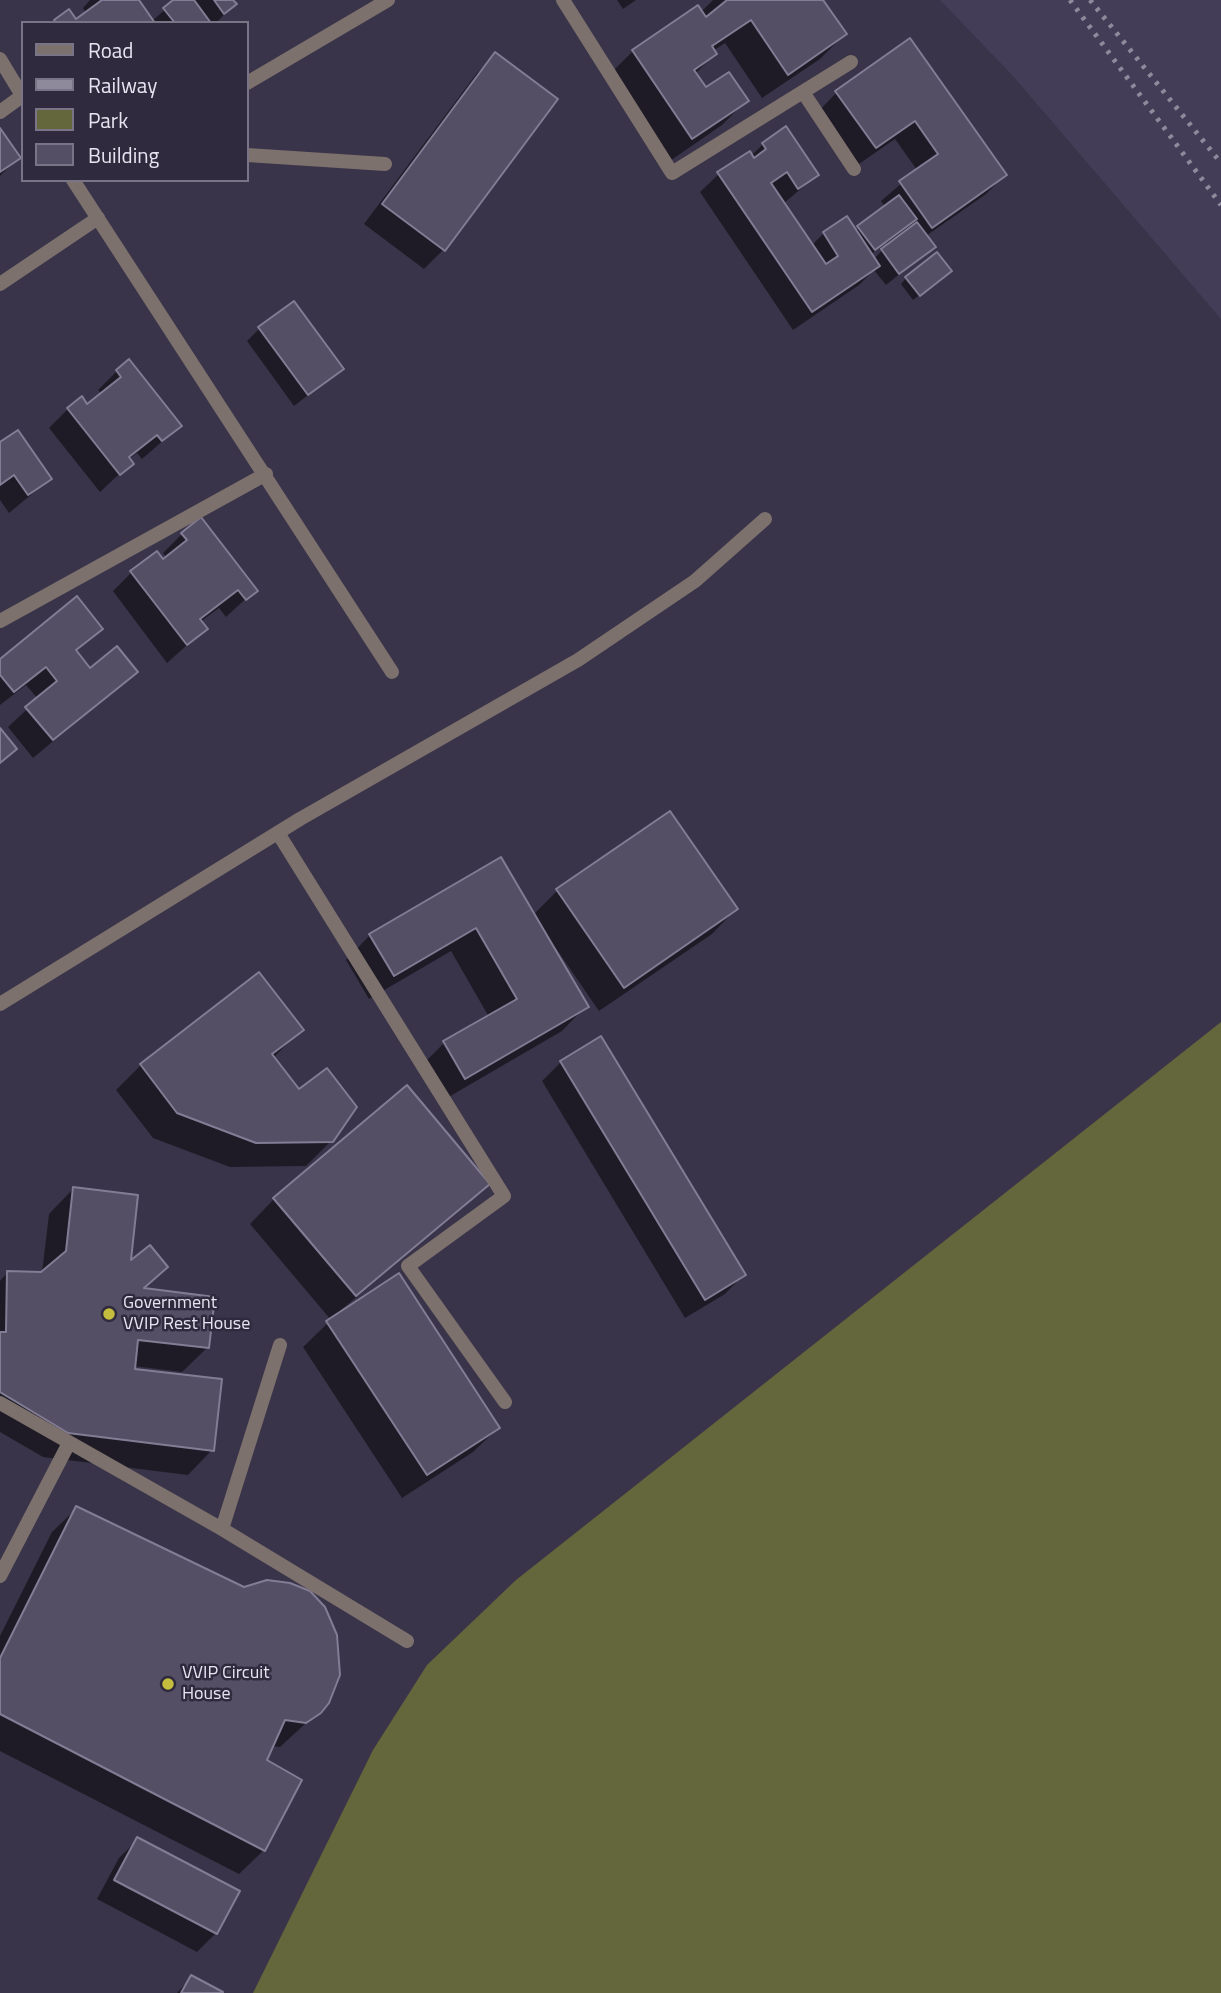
<!DOCTYPE html>
<style>
body{margin:0}
#map{position:relative;width:1221px;height:1993px;overflow:hidden;background:#393449;font-family:"Titillium Web",sans-serif}
canvas{display:block}
.legend{position:absolute;left:21px;top:21px;width:228px;height:161px;box-sizing:border-box;background:#2f2a3e;border:2px solid #797486;margin:0;padding:9px 12px;list-style:none;font-size:21px;color:#e7e4f1}
.legend li{display:flex;align-items:center;gap:14px;height:35px}
.legend b{width:35px;border:2px solid #797486}
</style>
<div id="map">
<canvas width="1221" height="1993"></canvas>
<ul class="legend">
<li><b style="height:9px;background:#7d716d"></b>Road</li>
<li><b style="height:9px;background:#8e8a9b"></b>Railway</li>
<li><b style="height:19px;background:#63673b"></b>Park</li>
<li><b style="height:19px;background:#544f65"></b>Building</li>
</ul>
</div>
<script>
const context = document.querySelector('canvas').getContext('2d');
context.lineJoin = 'round';
function fill(path, color) {
  context.fillStyle = color;
  context.fill(path, 'evenodd');
}
function toPath(rows) {
  const path = new Path2D();
  for (const r of rows) {
    path.moveTo(r[0], r[1]);
    for (let i = 2; i < r.length; i += 2) path.lineTo(r[i], r[i + 1]);
  }
  return path;
}
function trace(path, color, width, dash) {
  context.strokeStyle = color;
  context.lineWidth = width;
  context.lineCap = dash ? 'butt' : 'round';
  context.setLineDash(dash || []);
  context.stroke(path);
}
function drawText(font, color, halo, rows, align = 'center') {
  context.font = font + ' "Titillium Web",sans-serif';
  context.lineWidth = 5;
  context.setLineDash([]);
  context.textBaseline = 'middle';
  context.strokeStyle = halo;
  context.fillStyle = color;
  for (const [text, x, y, turn = 0] of rows) {
    context.save();
    context.translate(x, y);
    context.rotate((+turn || 0) * Math.PI / 180);
    context.textAlign = isNaN(turn) ? turn : align;
    if (halo) context.strokeText(text, 0, 0);
    context.fillText(text, 0, 0);
    context.restore();
  }
}
fill(toPath([
 [940,0,1221,0,1221,319,1013,76]
]), '#433d58');
fill(toPath([
 [1221,1022,1221,1993,253,1993,373,1750,427,1665,516,1580]
]), '#63673b');
fill(toPath([
 [90,0,137,0,152,21,176,0,231,0,234,4,216,23,54,23,69,12,75,21,86,13,83,8],
 [617,0,636,0,623,9],
 [713,0,821,0,845,34,820,59,762,98,725,43,713,51,715,54,695,74,705,90,747,100,722,125,667,163,608,76,633,51,697,7,701,12],
 [910,41,1005,175,986,194,926,236,933,247,886,285,874,270,859,285,793,330,700,192,719,174,751,156,763,144,817,175,783,204,812,245,824,233,855,231,885,207,881,201,917,170,895,139,856,166,818,112,836,93],
 [887,242,888,244,874,259,871,254],
 [496,54,556,99,443,250,424,269,364,224,477,73],
 [0,131,19,157,0,176],
 [944,277,913,300,901,284,906,278],
 [260,328,342,369,294,406,247,341],
 [117,371,180,426,142,459,137,453,128,460,131,463,100,492,49,428,68,409,87,406,102,394,98,390],
 [0,444,50,479,9,513,0,500],
 [182,534,255,590,226,617,219,608,200,622,205,629,167,663,113,591,131,573,167,558,163,553],
 [100,628,75,652,90,670,136,672,33,758,8,727,38,699,26,685,0,705,0,661],
 [557,891,736,909,712,934,599,1011,555,947,552,948,586,1006,562,1031,440,1102,420,1067,444,1043,489,1017,451,951,369,999,346,960,370,935,533,915],
 [259,975,301,1030,273,1058,331,1141,306,1166,230,1167,153,1138,116,1090,141,1065],
 [561,1062,743,1275,725,1294,685,1318,542,1081],
 [487,1184,463,1208,341,1310,498,1428,473,1452,402,1498,303,1347,331,1320,250,1224,274,1199],
 [73,1189,128,1264,166,1267,144,1290,207,1348,182,1372,133,1366,133,1370,212,1450,188,1475,43,1457,0,1432,0,1281,8,1272,42,1273,49,1214],
 [77,1508,244,1589,319,1711,280,1747,271,1746,265,1761,264,1850,239,1874,0,1751,0,1636,52,1532],
 [138,1839,216,1933,197,1952,97,1899,119,1858],
 [192,1977,221,1993,177,1993]
]), '#0007');
const building = toPath([
 [102,0,139,0,155,23,56,23,54,20,69,9,76,19,102,0],
 [173,0,194,0,211,23,175,23,163,8,173,0],
 [214,0,233,0,237,4,224,14,214,0],
 [727,0,823,0,847,34,788,75,751,20,712,46,717,54,694,70,706,87,729,72,749,101,692,139,632,50,698,5,706,17,727,0],
 [910,38,1007,175,932,228,899,181,938,154,915,121,876,148,835,91,910,38],
 [495,52,558,99,445,251,382,204,495,52],
 [786,126,819,175,798,189,787,172,771,183,826,264,838,256,823,232,847,216,880,266,812,312,717,172,750,151,754,158,766,149,762,143,786,126],
 [0,128,21,158,0,172,0,128],
 [899,195,917,219,875,250,857,226,899,195],
 [917,222,936,247,899,274,881,249,917,222],
 [937,252,952,271,920,296,905,277,937,252],
 [294,301,344,369,308,395,258,327,294,301],
 [129,359,182,426,162,441,157,435,129,457,134,464,120,475,67,408,82,396,87,404,121,377,116,370,129,359],
 [18,430,52,479,28,495,14,475,0,485,0,442,18,430],
 [201,517,258,591,246,600,238,590,200,619,208,629,187,645,130,571,157,551,163,559,187,540,181,533,201,517],
 [77,596,103,629,76,650,90,668,117,646,138,672,53,740,25,707,57,681,46,667,14,692,0,675,0,659,77,596],
 [0,728,17,749,0,763,0,728],
 [670,811,738,909,624,988,556,889,670,811],
 [501,857,589,1007,465,1079,443,1041,517,999,476,928,394,976,369,934,501,857],
 [259,972,304,1030,272,1054,299,1089,327,1068,357,1107,333,1142,256,1143,177,1113,140,1064,259,972],
 [601,1036,746,1275,705,1300,560,1061,601,1036],
 [407,1085,490,1184,356,1296,273,1198,407,1085],
 [73,1187,138,1195,131,1260,150,1245,168,1267,144,1288,215,1297,209,1348,138,1340,135,1369,222,1379,214,1451,68,1433,0,1392,0,1332,6,1332,7,1271,41,1272,66,1251,73,1187],
 [399,1273,500,1428,427,1475,326,1321,399,1273],
 [76,1506,244,1587,267,1580,290,1583,310,1591,325,1607,337,1635,340,1675,329,1703,321,1713,306,1723,285,1720,267,1760,302,1780,265,1851,0,1714,0,1658,76,1506],
 [137,1837,240,1891,217,1934,114,1880,137,1837],
 [191,1975,223,1992,223,1993,181,1993,191,1975]
]);
fill(building, '#544f65');
trace(building, '#827d95', 2);
trace(toPath([
 [0,112,22,96],
 [247,155,385,164],
 [0,284,98,218],
 [278,833,504,1196,408,1266,505,1402],
 [0,1403,222,1529,407,1641],
 [222,1529,280,1345],
 [0,1576,69,1443]
]), '#7d716d', 14);
trace(toPath([
 [563,0,672,173,851,62],
 [0,59,23,97],
 [247,83,388,0],
 [803,92,854,169],
 [73,180,392,672],
 [0,621,266,474],
 [0,1004,300,819,578,660,695,581,765,519]
]), '#7d716d', 14);
trace(toPath([
 [1070,0,1221,205],
 [1090,0,1221,163]
]), '#8e8a9b', 5, [3.5, 7]);
for (const [x, y, r, color] of [
 [109,1314,7,"#c4bd3e"],
 [168,1684,7,"#c4bd3e"]
]) {
  const dot = new Path2D();
  dot.arc(x, y, r, 0, 2 * Math.PI);
  context.fillStyle = color;
  context.fill(dot);
  trace(dot, '#2f2a3e', 2.5);
}
drawText('18px', '#e7e4f1', '#2f2a3e', [
 ["Government",123,1304],
 ["VVIP Rest House",123,1325],
 ["VVIP Circuit",182,1674],
 ["House",182,1695]
], 'left');
</script>
